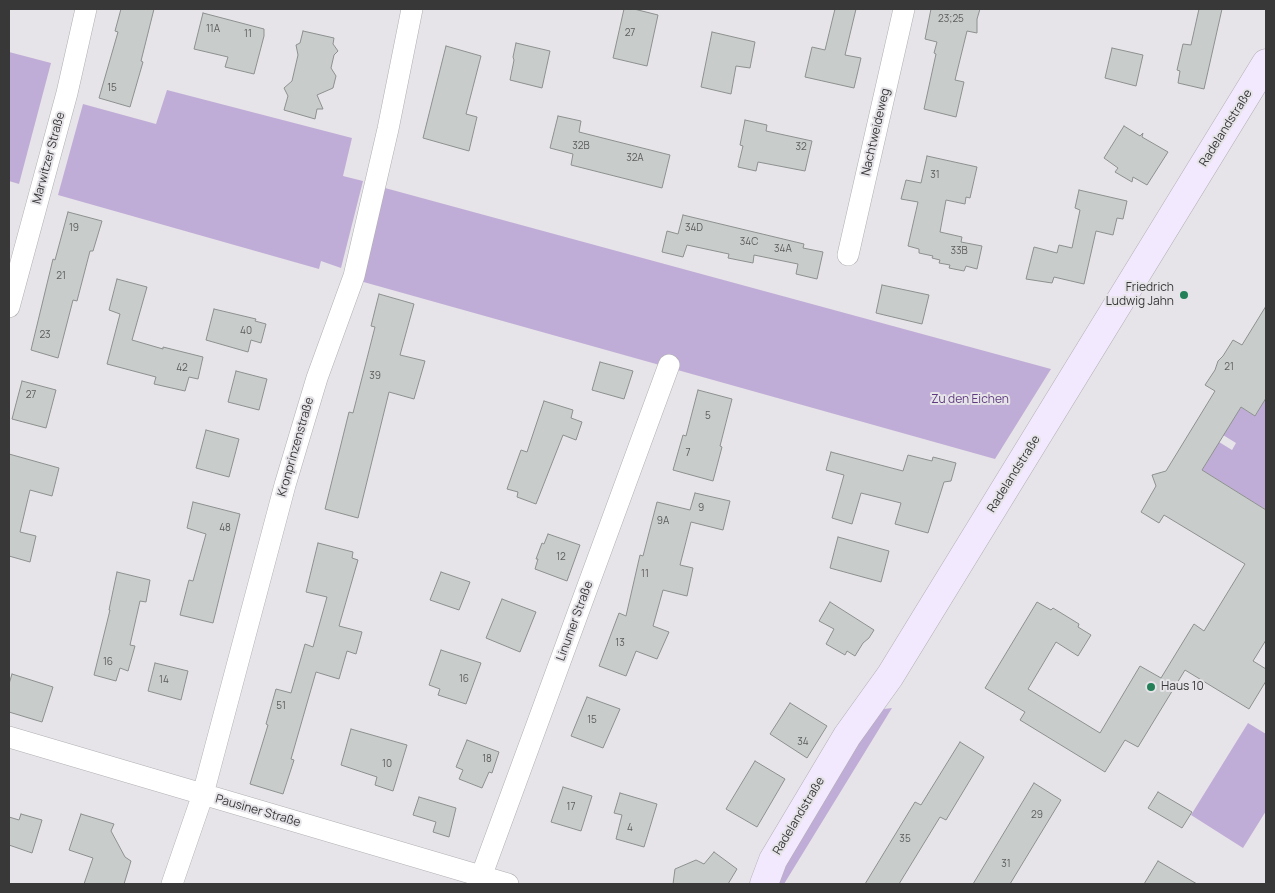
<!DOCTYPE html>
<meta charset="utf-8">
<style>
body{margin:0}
#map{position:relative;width:1275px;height:893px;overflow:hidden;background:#e6e4e8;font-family:Manrope,sans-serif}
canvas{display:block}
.frame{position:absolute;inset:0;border:10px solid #383839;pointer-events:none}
</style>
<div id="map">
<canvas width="1275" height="893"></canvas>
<div class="frame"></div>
</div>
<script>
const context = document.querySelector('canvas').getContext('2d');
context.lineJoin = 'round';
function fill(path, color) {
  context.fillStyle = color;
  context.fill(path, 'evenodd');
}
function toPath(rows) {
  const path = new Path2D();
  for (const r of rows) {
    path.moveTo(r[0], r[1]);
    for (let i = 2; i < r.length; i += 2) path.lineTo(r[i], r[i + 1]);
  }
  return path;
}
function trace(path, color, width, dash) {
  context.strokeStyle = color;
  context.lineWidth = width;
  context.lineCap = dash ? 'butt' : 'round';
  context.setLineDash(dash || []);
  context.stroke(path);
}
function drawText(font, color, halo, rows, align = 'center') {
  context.font = font + ' Manrope,sans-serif';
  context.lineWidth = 4;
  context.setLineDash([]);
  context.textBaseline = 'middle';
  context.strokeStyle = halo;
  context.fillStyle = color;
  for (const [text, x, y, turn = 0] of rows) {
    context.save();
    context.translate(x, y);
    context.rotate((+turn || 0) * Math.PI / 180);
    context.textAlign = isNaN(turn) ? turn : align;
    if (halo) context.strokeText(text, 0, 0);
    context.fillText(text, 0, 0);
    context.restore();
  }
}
fill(toPath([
 [9,52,51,63,19,184,9,181],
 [167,90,352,138,343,176,363,181,341,268,321,261,319,269,58,195,83,104,156,124],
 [385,188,1051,369,995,459,360,281],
 [1266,398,1266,510,1202,470,1219,442,1232,450,1236,443,1223,435,1241,407,1255,416],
 [892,708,784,884,775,884,782,862,876,710],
 [1248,723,1266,734,1266,811,1243,848,1191,815]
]), '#c0add7');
const building = toPath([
 [121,9,154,9,141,61,143,62,130,107,99,98,118,32,115,31,121,9],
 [624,9,634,9,658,15,647,66,613,58,624,9],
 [835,9,856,9,845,55,861,58,854,88,805,77,812,47,825,50,835,9],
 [931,9,980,9,977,19,977,33,967,31,955,80,964,82,956,117,924,109,936,54,934,53,937,42,925,39,931,9],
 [1199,9,1222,9,1204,89,1178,83,1180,71,1177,70,1183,44,1191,45,1199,9],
 [203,13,264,29,264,36,254,74,225,67,228,57,194,49,203,13],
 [303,31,334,38,333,44,338,51,334,55,331,68,336,76,333,88,317,95,323,109,317,109,315,119,284,110,288,96,284,88,292,81,298,55,296,45,300,43,303,31],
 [712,32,755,42,750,68,736,66,731,94,701,87,712,32],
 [516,43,550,51,542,88,510,80,514,60,513,57,516,43],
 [446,46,481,56,466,114,477,117,469,151,423,138,446,46],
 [1112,48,1143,55,1136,86,1105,78,1112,48],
 [558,116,581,121,579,132,670,155,662,188,571,165,573,154,550,148,558,116],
 [745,120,767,125,766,131,812,141,805,171,758,162,756,171,738,167,743,146,740,145,745,120],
 [1124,126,1140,136,1143,133,1142,137,1168,152,1147,185,1133,177,1132,182,1115,172,1118,168,1104,158,1124,126],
 [927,156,977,167,970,198,966,197,965,204,946,200,940,232,962,237,961,242,982,246,977,269,966,266,964,271,949,268,950,265,939,263,940,260,932,258,933,256,919,253,919,249,908,246,918,202,901,199,906,180,921,183,927,156],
 [1079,190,1127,201,1123,219,1117,218,1113,235,1096,231,1084,284,1054,277,1052,283,1026,279,1034,247,1057,253,1059,245,1072,248,1080,210,1075,208,1079,190],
 [68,212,102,221,93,251,90,251,77,301,73,300,58,358,31,350,53,259,55,260,68,212],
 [683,215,804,244,803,248,823,252,817,279,796,274,798,264,754,255,753,263,728,258,729,254,687,245,683,257,662,252,667,231,678,234,683,215],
 [117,279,147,287,132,340,163,349,163,347,203,357,198,379,189,377,185,391,154,384,156,377,107,364,120,314,109,310,117,279],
 [882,285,929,295,922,324,876,313,882,285],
 [379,294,414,304,400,355,425,361,414,399,389,392,358,518,325,509,349,412,353,413,375,327,371,326,379,294],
 [1266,306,1266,398,1255,416,1241,407,1202,470,1266,510,1266,640,1253,661,1266,669,1266,681,1249,709,1185,670,1138,747,1125,740,1105,772,1020,720,1025,712,985,688,1037,602,1051,610,1053,608,1079,624,1078,627,1091,635,1078,656,1056,642,1028,689,1100,733,1140,666,1161,678,1194,624,1204,631,1245,564,1164,515,1159,523,1141,512,1156,486,1152,475,1166,471,1215,391,1205,385,1215,370,1218,361,1223,356,1233,340,1242,345,1266,306],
 [214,309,256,319,255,321,266,324,261,343,251,340,248,352,206,340,214,309],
 [600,362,633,371,624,399,592,390,600,362],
 [236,371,267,379,259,410,228,402,236,371],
 [22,381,56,390,46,428,12,419,22,381],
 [698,390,732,399,720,446,722,447,713,481,673,470,683,435,686,436,698,390],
 [544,401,573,410,571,418,582,422,576,440,563,435,536,504,517,497,518,492,507,489,521,450,527,452,544,401],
 [206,430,239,439,229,477,196,468,206,430],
 [831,452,903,471,908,455,932,461,933,457,956,463,951,481,944,482,928,533,895,524,901,503,861,493,852,524,832,518,844,475,826,470,831,452],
 [9,454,59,468,52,496,30,490,20,532,36,536,30,562,9,556,9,454],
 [695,493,730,501,723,530,691,522,680,565,693,568,687,596,663,590,653,626,669,632,657,659,636,651,626,676,599,666,619,613,626,616,640,555,643,556,657,502,690,510,695,493],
 [193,502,240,514,213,623,180,615,189,580,193,581,206,534,187,528,193,502],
 [548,534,580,545,567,581,535,569,538,559,536,559,542,543,544,544,548,534],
 [838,537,889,551,881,582,830,568,838,537],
 [318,543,353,552,352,558,358,560,339,626,362,632,356,654,347,651,339,679,316,672,291,759,294,760,283,794,250,784,268,725,266,724,276,689,291,693,305,644,313,647,327,597,306,592,318,543],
 [117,572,150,580,146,602,140,601,130,645,135,646,128,671,120,668,116,681,94,675,110,610,109,610,117,572],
 [441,572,470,582,459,610,430,600,441,572],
 [502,599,536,612,520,652,486,638,502,599],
 [830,602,874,630,869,638,863,643,855,656,847,651,845,655,826,644,834,629,819,621,830,602],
 [441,650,481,663,466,704,438,695,440,689,429,685,441,650],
 [155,663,188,671,181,700,148,691,155,663],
 [12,674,53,687,42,722,9,712,9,684,12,674],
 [587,697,620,709,603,748,571,736,587,697],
 [790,703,827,726,807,758,770,734,790,703],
 [351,729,407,745,393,791,375,785,377,777,341,765,351,729],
 [467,740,499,752,492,773,489,772,482,788,459,779,463,770,456,767,467,740],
 [960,742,984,757,946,820,940,817,899,884,865,884,915,802,921,805,960,742],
 [755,761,785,779,757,827,726,809,755,761],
 [1034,783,1061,800,1010,884,973,884,1034,783],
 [563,787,592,796,581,831,551,822,563,787],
 [1158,792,1192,812,1182,828,1148,808,1158,792],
 [620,793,657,804,644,847,616,839,622,815,614,813,620,793],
 [419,797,456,808,449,837,433,832,436,822,413,815,419,797],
 [21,814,42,820,32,853,9,845,9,817,19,820,21,814],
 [81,814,114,824,111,831,125,857,131,861,124,884,84,884,93,858,69,850,81,814],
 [714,852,737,869,728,884,673,884,675,869,696,860,704,864,714,852],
 [1158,861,1197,884,1144,884,1158,861]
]);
fill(building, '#c8ccca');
trace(building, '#8c908e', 1);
const street = toPath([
 [848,255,904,9],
 [9,307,67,93,86,9],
 [9,737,508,884],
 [481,877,669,365],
 [172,884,203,794,285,485,305,418,317,378,354,276,388,129,412,9]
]);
const secondary = toPath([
 [764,884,773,860,847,736,890,676,1266,63]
]);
trace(street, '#b1afb3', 22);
trace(secondary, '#b1afb3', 29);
trace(street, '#fff', 21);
trace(secondary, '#f3e9ff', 28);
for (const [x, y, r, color] of [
 [1184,295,5,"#248057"],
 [1151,687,5,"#248057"]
]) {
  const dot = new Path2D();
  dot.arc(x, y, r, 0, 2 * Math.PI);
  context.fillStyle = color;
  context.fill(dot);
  trace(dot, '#e6e4e8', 2);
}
drawText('10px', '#5c5d5d', null, [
 ["23;25",951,19],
 ["11A",213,29],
 ["27",630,33],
 ["11",248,34],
 ["15",112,88],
 ["32B",581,146],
 ["32",801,147],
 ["32A",635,158],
 ["31",935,175],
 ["19",74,228],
 ["34D",694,228],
 ["34C",749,242],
 ["34A",783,249],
 ["33B",959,251],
 ["21",61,276],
 ["40",246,331],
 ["23",45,335],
 ["21",1229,367],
 ["42",182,368],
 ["39",375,376],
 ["27",31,395],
 ["5",708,416],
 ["7",688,453],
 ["9",701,508],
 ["9A",663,521],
 ["48",225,528],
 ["12",561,557],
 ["11",645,574],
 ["13",620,643],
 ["16",108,662],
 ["16",464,679],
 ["14",164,680],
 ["51",281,706],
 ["15",592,720],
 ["34",803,742],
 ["18",487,759],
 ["10",387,764],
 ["17",571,807],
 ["29",1037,815],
 ["4",630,828],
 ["35",905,839],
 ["31",1006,864]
]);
drawText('12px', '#383839', '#e6e4e8', [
 ["Radelandstraße",1226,128,-58],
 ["Nachtweideweg",876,132,-77],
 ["Marwitzer Straße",49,158,-75],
 ["Kronprinzenstraße",296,447,-74],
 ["Radelandstraße",1014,474,-58],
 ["Linumer Straße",575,621,-70],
 ["Pausiner Straße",258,811,16],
 ["Radelandstraße",799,816,-59]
]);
drawText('12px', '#383839', '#e6e4e8', [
 ["Friedrich",1174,288],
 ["Ludwig Jahn",1174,302],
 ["Haus 10",1161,687,"left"]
], 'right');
drawText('12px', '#5f3a81', '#e6e4e8', [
 ["Zu den Eichen",970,400]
]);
</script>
